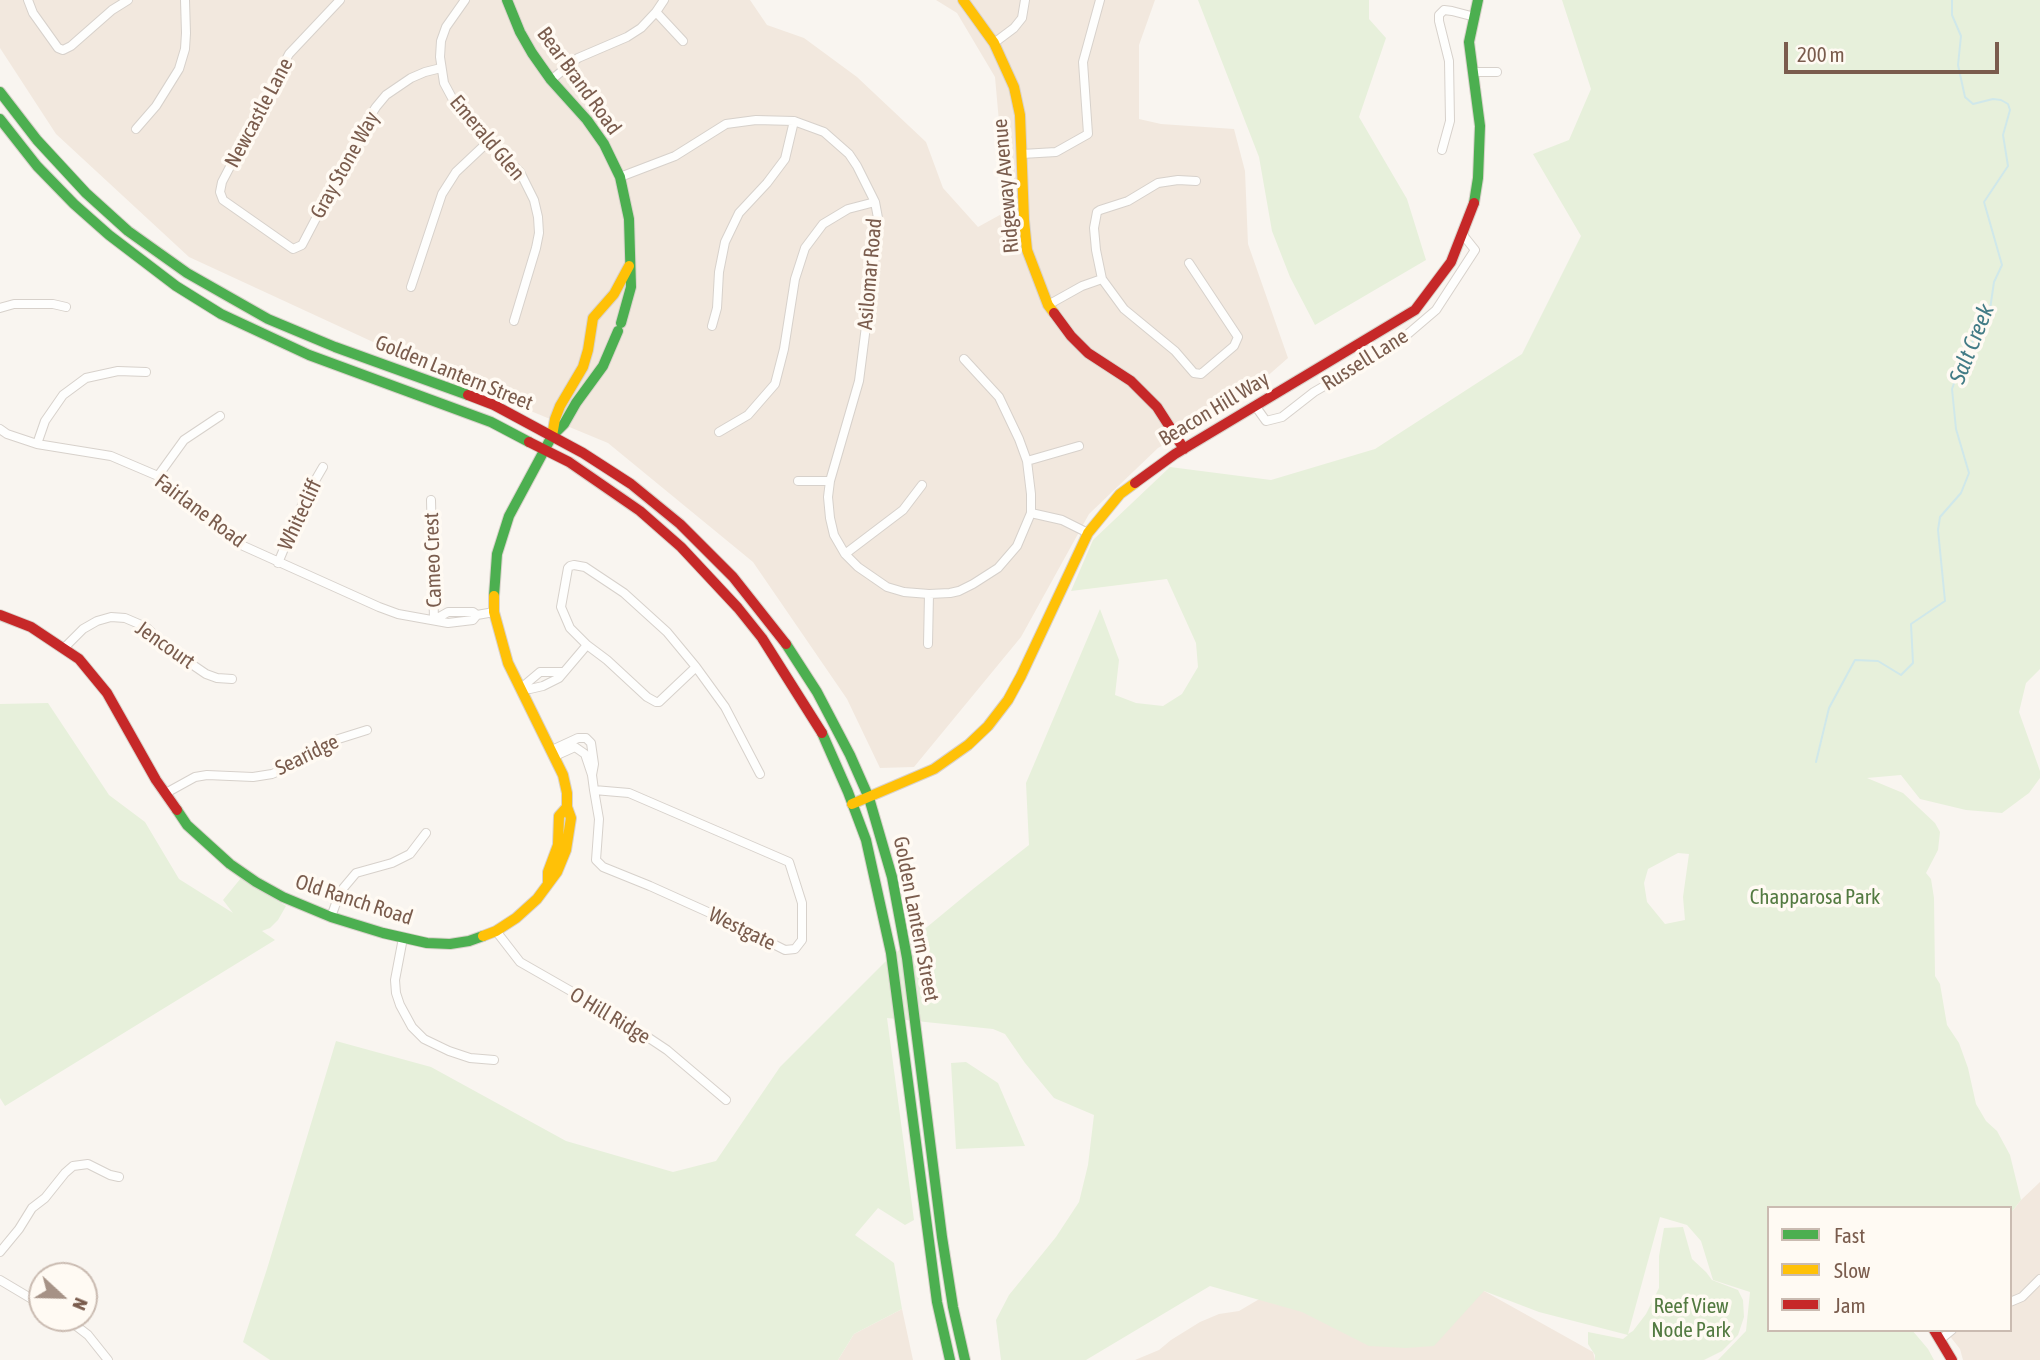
<!DOCTYPE html>
<style>
body{margin:0}
#map{position:relative;width:2040px;height:1360px;overflow:hidden;background:#f9f5f0;font-family:"Asap Condensed",sans-serif}
canvas{display:block}
.legend{position:absolute;left:1767px;top:1206px;width:245px;height:126px;box-sizing:border-box;background:#fffaf3;border:2px solid #cabbb1;margin:0;padding:9px 12px;list-style:none;font-size:21px;color:#7a5c4d}
.legend li{display:flex;align-items:center;gap:14px;height:35px}
.legend b{width:35px;border:2px solid #cabbb1}
.north{position:absolute;left:28px;top:1262px;width:70px;height:70px;box-sizing:border-box;background:#fffaf3;border:2px solid #cabbb1;border-radius:50%;rotate:112deg;font-size:19px;font-weight:700;line-height:28px;text-align:center;color:#7a5c4d}
.north::after{content:'';display:block;margin:auto;width:24px;height:32px;background:#a69286;clip-path:polygon(50% 0,100% 100%,50% 72%,0 100%)}
.scale{position:absolute;left:1784px;top:42px;width:215px;height:32px;box-sizing:border-box;border:4px solid #7a5c4d;border-top:0;padding-left:9px;font-size:21px;line-height:24px;white-space:nowrap;color:#7a5c4d;-webkit-text-stroke:5px #fffaf3;paint-order:stroke}
</style>
<div id="map">
<canvas width="2040" height="1360"></canvas>
<ul class="legend">
<li><b style="height:9px;background:#4caf50"></b>Fast</li>
<li><b style="height:9px;background:#ffc107"></b>Slow</li>
<li><b style="height:9px;background:#c62828"></b>Jam</li>
</ul>
<div class="north">N</div>
<div class="scale">200 m</div>
</div>
<script>
const context = document.querySelector('canvas').getContext('2d');
context.lineJoin = 'round';
function fill(path, color) {
  context.fillStyle = color;
  context.fill(path, 'evenodd');
}
function toPath(rows) {
  const path = new Path2D();
  for (const r of rows) {
    path.moveTo(r[0], r[1]);
    for (let i = 2; i < r.length; i += 2) path.lineTo(r[i], r[i + 1]);
  }
  return path;
}
function trace(path, color, width, dash) {
  context.strokeStyle = color;
  context.lineWidth = width;
  context.lineCap = dash ? 'butt' : 'round';
  context.setLineDash(dash || []);
  context.stroke(path);
}
function drawText(font, color, halo, rows, align = 'center') {
  context.font = font + ' "Asap Condensed",sans-serif';
  context.lineWidth = 7;
  context.setLineDash([]);
  context.textBaseline = 'middle';
  context.strokeStyle = halo;
  context.fillStyle = color;
  for (const [text, x, y, turn = 0] of rows) {
    context.save();
    context.translate(x, y);
    context.rotate((+turn || 0) * Math.PI / 180);
    context.textAlign = isNaN(turn) ? turn : align;
    if (halo) context.strokeText(text, 0, 0);
    context.fillText(text, 0, 0);
    context.restore();
  }
}
fill(toPath([
 [0,0,750,0,767,25,804,38,857,77,926,142,943,188,978,227,1007,211,995,77,957,13,936,0,1155,0,1139,45,1139,119,1161,124,1234,129,1245,171,1248,244,1288,358,1232,407,1158,448,1089,514,1021,637,914,767,880,768,847,699,753,562,608,443,451,378,189,257,56,134,0,48],
 [2040,1182,2040,1360,1963,1360,1960,1349,1945,1330,2010,1330,2010,1214,2021,1200],
 [1273,1291,1484,1291,1593,1352,1595,1360,1135,1360,1159,1350,1171,1340,1200,1322,1219,1314,1239,1311],
 [902,1309,913,1360,838,1360,854,1334]
]), '#f2e8de');
fill(toPath([
 [1198,0,1369,0,1369,19,1386,38,1359,117,1407,199,1426,260,1315,325,1290,277,1272,231,1259,157],
 [1562,0,2040,0,2040,669,2026,683,2019,712,2040,771,2040,778,2029,793,2002,813,1966,810,1920,799,1901,775,1867,778,1903,793,1935,823,1940,832,1938,850,1926,873,1931,879,1934,898,1935,976,1940,984,1947,1025,1959,1043,1968,1068,1976,1104,1986,1121,1997,1131,2010,1155,2021,1200,2010,1214,2010,1208,1769,1208,1769,1330,1912,1330,1928,1349,1934,1360,1718,1360,1746,1331,1750,1292,1713,1280,1701,1241,1687,1225,1660,1217,1628,1334,1633,1331,1646,1314,1659,1288,1659,1256,1664,1228,1683,1227,1692,1259,1706,1272,1712,1280,1738,1290,1743,1300,1744,1317,1738,1335,1722,1351,1704,1360,1595,1360,1595,1355,1588,1344,1588,1332,1623,1339,1628,1335,1539,1312,1484,1291,1434,1346,1406,1348,1369,1346,1302,1312,1210,1286,1086,1360,1001,1360,996,1320,1009,1295,1056,1237,1079,1202,1088,1165,1094,1115,1054,1098,1025,1063,1005,1034,993,1029,887,1018,914,1220,905,1225,878,1208,855,1235,894,1263,902,1309,854,1334,838,1360,270,1360,243,1342,267,1269,336,1041,431,1067,566,1141,673,1172,716,1161,780,1067,886,961,973,889,1029,845,1026,783,1100,609,1119,660,1115,695,1136,703,1163,706,1182,694,1198,667,1196,643,1167,579,1071,591,1093,540,1170,467,1271,480,1375,449,1522,354,1581,236,1533,154,1569,140,1591,89],
 [1678,853,1689,854,1683,897,1685,920,1665,924,1647,902,1644,883,1648,869],
 [48,703,109,795,145,822,179,879,233,913,223,900,241,878,286,906,278,920,270,928,262,931,275,940,5,1106,0,1098,0,704],
 [966,1062,998,1083,1025,1146,956,1149,951,1063]
]), '#e7f0db');
trace(toPath([
 [1816,762,1829,708,1855,660,1878,661,1901,675,1913,663,1911,624,1945,601,1938,530,1940,517,1961,493,1969,473,1956,429,1952,389,1964,355,1989,316,1994,282,2002,265,1984,202,2008,166,2003,135,2010,110,2008,104,2001,100,1993,99,1973,104,1965,97,1958,65,1961,36,1952,15,1952,0]
]), '#d0e8ea', 2);
const street = toPath([
 [28,0,33,13,58,48,63,50,71,46,112,10,128,0],
 [340,0,289,54,222,182,220,192,223,200,293,249,302,245,367,121,376,107,386,95,411,78,425,72,441,68],
 [465,0,446,27,441,41,440,57,444,83,458,109,520,172,534,200,538,217,539,233,536,248,514,321],
 [656,12,683,41],
 [994,43,1014,28,1022,18,1025,0],
 [1472,72,1497,72],
 [551,80,578,58,627,37,641,28,656,12,664,0],
 [136,129,156,106,179,69,185,49,186,33,185,0],
 [1442,150,1450,121,1449,61,1439,21,1439,15,1444,10,1452,11,1475,17],
 [1022,154,1056,152,1088,134,1083,62,1100,0],
 [620,177,675,156,726,124,756,120,794,121,824,132,849,154,857,166,875,202,878,218,877,240,859,381,830,481,828,497,830,518,834,535,845,554,858,567,887,587,904,592,929,594,950,593,959,591,973,584,998,568,1017,546,1031,513,1031,494,1027,461,1019,439,999,397,964,359],
 [1102,279,1124,309,1175,351,1194,373,1201,374,1234,346,1238,337,1189,263],
 [411,287,442,194,456,172,490,140],
 [1048,305,1082,286,1102,279,1096,250,1094,228,1097,212,1100,210,1128,201,1158,183,1178,180,1196,181],
 [0,308,14,304,53,304,66,307],
 [712,326,717,308,719,272,725,242,739,213,767,183,785,159,794,121],
 [1256,407,1266,421,1282,417,1314,392,1395,345,1436,310,1475,250,1463,235],
 [0,429,7,434,37,444,111,456,158,476,239,544,379,607,398,614,448,623,473,620,477,615,494,612],
 [719,432,748,415,775,384,784,349,795,279,805,248,823,224,848,209,875,202],
 [37,444,45,421,63,395,86,378,118,371,146,372],
 [1027,461,1079,446],
 [158,476,184,440,220,416],
 [798,481,830,481],
 [431,500,434,620],
 [1031,513,1062,520,1088,533],
 [845,554,903,510,922,485],
 [278,563,305,498,323,467],
 [434,620,448,612,473,612,477,615],
 [928,644,929,594],
 [587,645,607,660,647,697,656,702,659,702,696,667],
 [64,648,83,629,97,621,111,617,125,618,146,627,168,648,206,674,217,678,232,679],
 [521,688,530,689,543,686,559,678,587,645,570,628,561,607,568,568,570,566,574,565,585,567,624,593,667,632,696,667,725,707,760,774],
 [521,688,540,672,563,672],
 [552,750,578,738,586,738,591,743,594,764,592,775],
 [555,756,575,747,585,754,592,775,594,790,599,819,596,860,603,867,650,886,730,922,785,950,795,949,802,940,802,903,789,862,629,793,594,790],
 [166,793,195,777,207,775,253,777,272,774,289,767,332,741,367,730],
 [331,917,340,892,356,873,392,863,410,854,426,833],
 [496,931,520,962,625,1022,667,1050,726,1100],
 [403,938,395,980,396,993,400,1005,412,1027,424,1039,449,1051,470,1058,494,1060],
 [0,1252,19,1229,32,1208,45,1198,65,1173,73,1166,88,1164,110,1175,119,1177],
 [0,1280,42,1305],
 [2010,1302,2022,1297,2040,1279],
 [66,1318,88,1335,108,1360],
 [1941,1339,1952,1330]
]);
const fast = toPath([
 [507,0,520,32,532,53,551,80,587,120,604,144,620,177,629,219,631,287,621,323],
 [0,92,37,140,86,193,128,231,187,273,268,319,335,347,468,395],
 [0,119,37,166,74,204,109,235,176,286,221,314,309,355,491,422,529,442],
 [1474,203,1478,178,1480,126,1469,42,1478,0],
 [494,596,497,554,509,516,552,436,564,424,576,403,603,366,618,331],
 [786,644,817,692,850,755,869,798,892,877,907,958,942,1237,953,1307,965,1360],
 [822,733,848,792,866,840,891,953,937,1302,950,1360],
 [177,810,187,825,230,864,256,882,283,897,331,917,383,933,427,943,450,944,469,941,483,936]
]);
const slow = toPath([
 [963,0,994,43,1014,87,1020,115,1024,220,1027,250,1048,305,1054,313],
 [552,436,555,419,560,406,583,367,588,350,593,318,614,294,629,266],
 [852,804,934,769,968,745,988,726,1008,700,1021,676,1088,533,1120,494,1135,483],
 [548,882,548,872,558,845,559,816,567,807],
 [483,936,496,931,516,918,537,899,557,872,566,850,571,818,567,807,567,793,563,775,508,663,494,612,494,596]
]);
const jam = toPath([
 [1054,313,1071,336,1088,353,1131,381,1157,407,1184,449],
 [468,395,494,405,583,453,631,484,680,524,733,577,786,644],
 [529,442,569,462,640,511,681,547,738,608,762,638,822,733],
 [1135,483,1175,454,1415,310,1451,262,1474,203],
 [0,615,31,627,79,659,107,693,156,780,177,810],
 [1934,1330,1952,1360]
]);
trace(street, '#d7d1cb', 10);
trace(fast, '#d9d2cb', 12);
trace(slow, '#d9d2cb', 12);
trace(jam, '#d9d2cb', 12);
trace(street, '#fefefd', 8);
trace(fast, '#4caf50', 10);
trace(slow, '#ffc107', 10);
trace(jam, '#c62828', 10);
drawText('21px', '#7a5c4d', '#fffaf3', [
 ["Bear Brand Road",579,81,54],
 ["Newcastle Lane",259,113,-62],
 ["Emerald Glen",487,138,50],
 ["Gray Stone Way",345,165,-61],
 ["Ridgeway Avenue",1006,186,-95],
 ["Asilomar Road",870,274,-85],
 ["Russell Lane",1365,360,-32],
 ["Golden Lantern Street",454,373,22],
 ["Beacon Hill Way",1214,409,-31],
 ["Fairlane Road",200,511,37],
 ["Whitecliff",300,515,-65],
 ["Cameo Crest",433,560,-92],
 ["Jencourt",165,645,35],
 ["Searidge",307,755,-26],
 ["Old Ranch Road",354,900,18],
 ["Golden Lantern Street",916,919,79],
 ["Westgate",742,929,26],
 ["O Hill Ridge",610,1016,31]
]);
drawText('21px', '#537a41', '#fffaf3', [
 ["Chapparosa Park",1815,897],
 ["Reef View",1691,1306],
 ["Node Park",1691,1330]
]);
drawText('italic 23px', '#437c86', '#fffaf3', [
 ["Salt Creek",1972,344,-68]
]);
</script>
